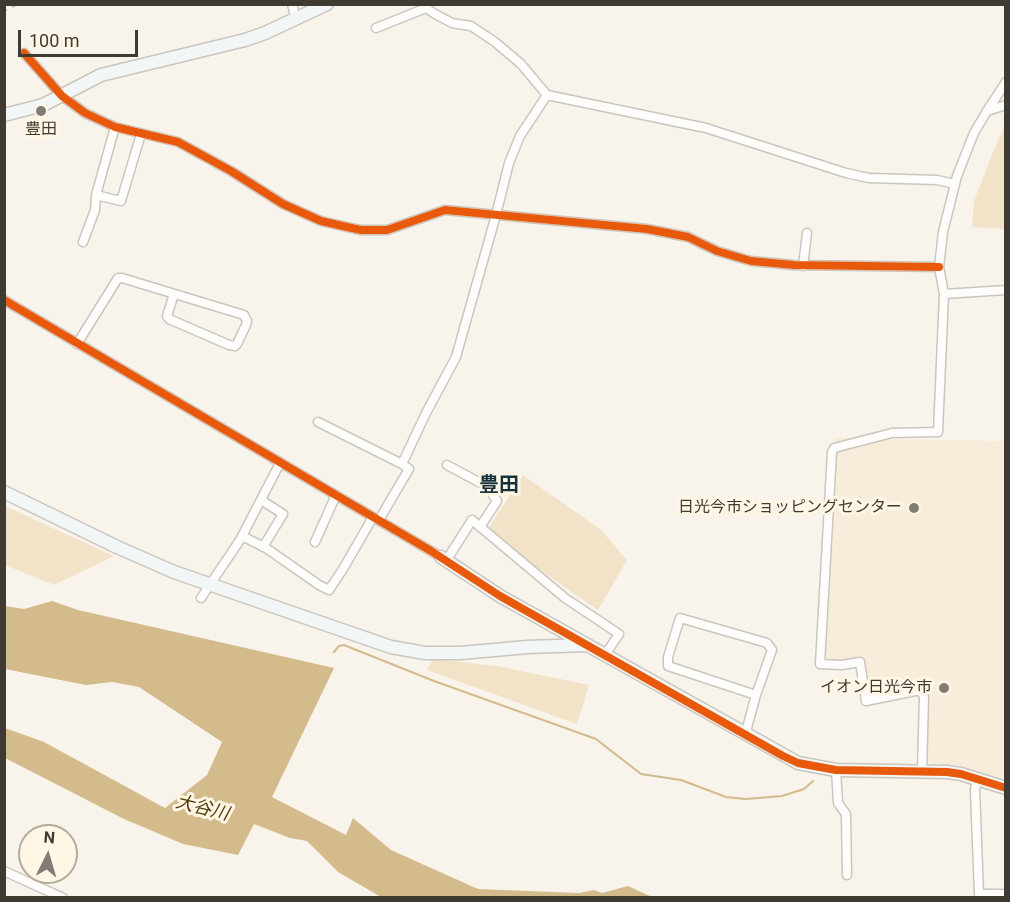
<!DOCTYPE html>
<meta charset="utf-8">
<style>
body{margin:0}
#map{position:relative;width:1010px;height:902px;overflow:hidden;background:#f9f4eb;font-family:Roboto,sans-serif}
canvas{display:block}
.frame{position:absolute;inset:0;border:6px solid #3f3b33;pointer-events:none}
.north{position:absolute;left:18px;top:824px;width:60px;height:60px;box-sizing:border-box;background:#fff6e5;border:2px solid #b2ab9e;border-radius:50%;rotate:5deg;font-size:16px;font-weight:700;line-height:24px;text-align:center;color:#3f3b33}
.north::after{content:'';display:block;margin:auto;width:21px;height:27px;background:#807c73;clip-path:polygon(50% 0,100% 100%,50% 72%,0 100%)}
.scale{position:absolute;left:18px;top:30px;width:120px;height:27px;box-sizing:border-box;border:3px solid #3f3b33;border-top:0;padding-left:8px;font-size:18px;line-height:21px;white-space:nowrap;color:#3f3b33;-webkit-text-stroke:4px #fff6e5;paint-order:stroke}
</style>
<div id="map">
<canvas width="1010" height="902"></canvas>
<div class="frame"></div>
<div class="north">N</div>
<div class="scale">100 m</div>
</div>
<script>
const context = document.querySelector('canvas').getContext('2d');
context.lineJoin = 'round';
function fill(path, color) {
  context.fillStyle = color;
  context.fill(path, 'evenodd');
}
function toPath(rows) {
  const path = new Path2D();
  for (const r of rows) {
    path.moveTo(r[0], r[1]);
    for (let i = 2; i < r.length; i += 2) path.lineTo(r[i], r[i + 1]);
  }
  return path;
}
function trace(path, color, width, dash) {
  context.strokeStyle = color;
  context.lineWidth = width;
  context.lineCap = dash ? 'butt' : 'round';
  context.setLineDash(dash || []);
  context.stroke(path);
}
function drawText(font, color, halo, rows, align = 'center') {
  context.font = font + ' Roboto,"Noto Sans JP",sans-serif';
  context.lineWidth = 6;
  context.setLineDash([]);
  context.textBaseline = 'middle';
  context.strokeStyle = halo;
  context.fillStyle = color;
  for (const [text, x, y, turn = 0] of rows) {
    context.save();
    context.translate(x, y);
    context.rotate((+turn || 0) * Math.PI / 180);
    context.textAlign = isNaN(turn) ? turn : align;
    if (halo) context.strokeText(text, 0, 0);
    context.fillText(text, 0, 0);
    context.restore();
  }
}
fill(toPath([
 [835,438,1005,441,1005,779,956,765,927,763,929,699,926,691,923,688,874,698,869,695,863,659,824,659]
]), '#f8edda');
fill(toPath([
 [1005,125,1005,229,972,227,974,201,993,152],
 [523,475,601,530,627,560,598,610,486,532],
 [4,506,5,506,114,556,54,585,5,565],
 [433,659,497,666,589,685,577,724,427,670]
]), '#f2e2c8');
fill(toPath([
 [52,601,78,610,334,668,272,797,346,835,353,818,391,850,478,889,579,893,594,890,602,893,628,886,652,897,381,897,338,872,307,841,290,838,254,824,238,855,183,844,124,819,5,758,5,728,44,742,165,808,207,775,222,742,139,687,112,682,86,685,5,669,5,606,24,609]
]), '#d3bb8c');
trace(toPath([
 [334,652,339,646,344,645,434,681,596,739,641,774,681,780,726,797,746,799,782,796,804,789,813,781]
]), '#d3bb8c', 2);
const street = toPath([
 [292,4,296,20],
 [425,4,426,8,435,14,452,23,471,26,495,42,521,64,547,95,706,128,846,173,869,178,937,180,955,184],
 [376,28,426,8],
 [24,53,62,96,85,113,115,127,178,142,231,171,283,204,321,221,347,227,361,230,387,230,445,210,647,229,688,237,717,251,751,261,794,265,939,267],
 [987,111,1006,82],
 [96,195,121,201,141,134],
 [83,242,95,210,96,195,115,127],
 [803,266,807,233],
 [944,294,1006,290],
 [4,300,441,557],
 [77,344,118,278,122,278,244,315,247,321,246,325,237,344,235,346,229,345,169,319,167,316,174,294],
 [318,422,402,464],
 [447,465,488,487,497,501,480,527],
 [261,500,283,514,263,547],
 [379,520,409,469,402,464,426,413,456,357,496,215,509,163,520,136,547,95],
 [242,536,266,548,319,585,329,590,343,569,373,517],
 [315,542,336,495],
 [446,561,472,520,565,598,619,634,605,655],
 [201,598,240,540,280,463],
 [745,735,756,695,772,650,767,643,680,618,668,657,668,666,756,695],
 [836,770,838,803,846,814,847,875],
 [922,771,924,697,921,691,915,691,866,701,860,662,842,665,820,664,832,452,834,448,892,433,938,432,944,294,939,267,943,232,957,176,974,133,987,111,1006,105],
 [977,779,975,790,979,894,1006,894],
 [4,871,63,898]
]);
const secondary = toPath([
 [4,115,43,105,101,75,245,40,265,33,327,4],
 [4,492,117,547,174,572,391,647,425,653,461,653,527,647,587,645],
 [441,557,500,596,798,763,836,770,947,772,961,774,1006,788]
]);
trace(street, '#cac6be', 11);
trace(secondary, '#cac6be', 15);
trace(street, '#fefdfc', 8);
trace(secondary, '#f2f6f6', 12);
trace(toPath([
 [4,11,19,4]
]), '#c2c1bf', 2, [3, 6]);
trace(toPath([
 [24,53,62,96,85,113,115,127,178,142,231,171,283,204,321,221,347,227,361,230,387,230,445,210,647,229,688,237,717,251,751,261,794,265,939,267],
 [4,300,431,551,500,596,783,756,798,763,836,770,947,772,961,774,1006,788]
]), '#e8590c', 8);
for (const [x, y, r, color] of [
 [41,111,6,"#807c73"],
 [914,508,6,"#807c73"],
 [944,688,6,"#807c73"]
]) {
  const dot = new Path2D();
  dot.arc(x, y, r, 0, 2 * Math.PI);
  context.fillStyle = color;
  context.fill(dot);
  trace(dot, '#fff6e5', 2);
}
drawText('16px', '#3f3b33', '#fff6e5', [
 ["豊田",41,130,"center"],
 ["日光今市ショッピングセンター",902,508],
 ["イオン日光今市",932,688]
], 'right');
drawText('italic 18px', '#513a05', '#fff6e5', [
 ["大谷川",202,809,14]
]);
drawText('bold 20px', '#15323d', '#fff6e5', [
 ["豊田",499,486]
]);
</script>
